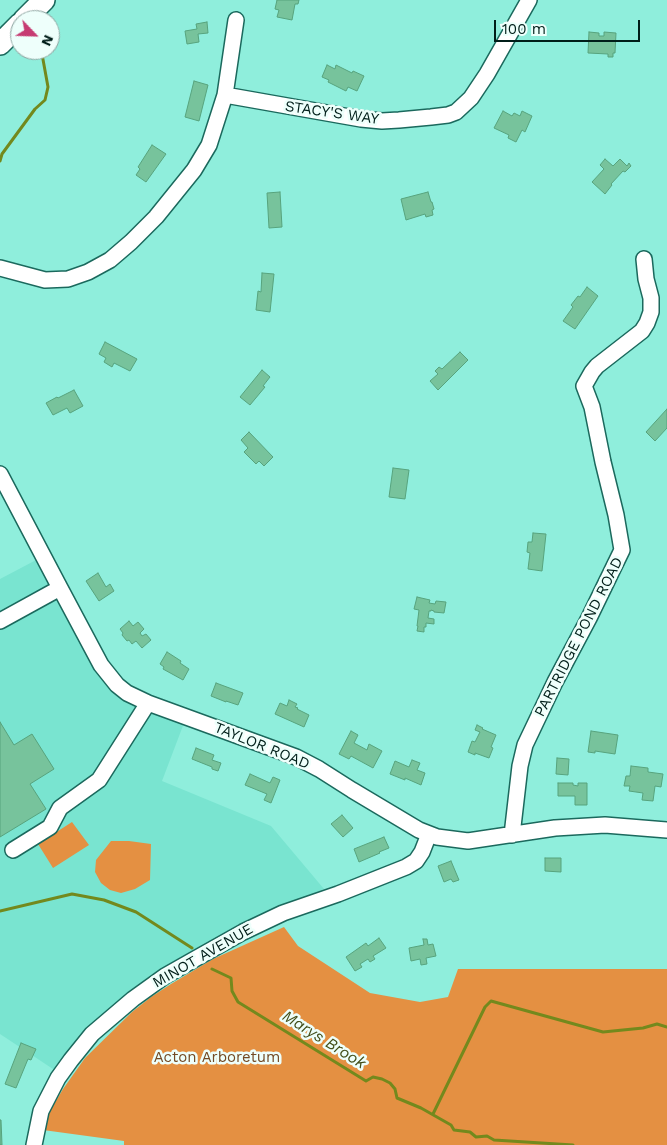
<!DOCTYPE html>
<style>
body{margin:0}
#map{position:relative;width:667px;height:1145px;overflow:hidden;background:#8feedc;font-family:"Work Sans",sans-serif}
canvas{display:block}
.north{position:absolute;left:10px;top:10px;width:50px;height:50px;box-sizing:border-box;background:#eefffb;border:1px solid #8fa5a1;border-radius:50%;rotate:114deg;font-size:14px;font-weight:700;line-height:20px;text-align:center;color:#001e19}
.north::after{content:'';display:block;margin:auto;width:18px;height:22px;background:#c63b72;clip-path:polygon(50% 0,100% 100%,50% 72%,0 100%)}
.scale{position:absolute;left:494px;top:20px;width:146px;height:22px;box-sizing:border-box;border:2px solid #001e19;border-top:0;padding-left:6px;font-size:15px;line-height:18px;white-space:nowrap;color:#001e19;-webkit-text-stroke:4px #eefffb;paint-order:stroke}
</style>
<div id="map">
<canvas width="667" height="1145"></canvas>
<div class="north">N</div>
<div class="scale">100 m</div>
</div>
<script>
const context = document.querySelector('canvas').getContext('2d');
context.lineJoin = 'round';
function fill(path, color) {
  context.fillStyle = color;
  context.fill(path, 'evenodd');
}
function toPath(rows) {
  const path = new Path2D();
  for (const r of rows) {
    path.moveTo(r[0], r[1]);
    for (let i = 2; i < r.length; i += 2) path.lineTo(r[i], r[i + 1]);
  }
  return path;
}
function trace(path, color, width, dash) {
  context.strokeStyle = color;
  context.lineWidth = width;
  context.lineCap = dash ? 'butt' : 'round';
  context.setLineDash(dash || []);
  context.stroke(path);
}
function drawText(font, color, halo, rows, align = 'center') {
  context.font = font + ' "Work Sans",sans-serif';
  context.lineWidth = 5;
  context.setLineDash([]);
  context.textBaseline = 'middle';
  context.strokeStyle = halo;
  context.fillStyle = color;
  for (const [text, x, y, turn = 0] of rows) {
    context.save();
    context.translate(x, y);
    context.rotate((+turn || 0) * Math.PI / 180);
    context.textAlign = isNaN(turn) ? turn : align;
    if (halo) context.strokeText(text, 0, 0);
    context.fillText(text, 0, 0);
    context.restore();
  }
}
fill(toPath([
 [38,559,96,671,108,685,184,723,162,781,271,826,324,889,229,930,130,990,84,1033,56,1071,0,1034,0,579]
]), '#79e4d0');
fill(toPath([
 [72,822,89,845,53,868,38,844],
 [111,841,129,841,151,844,150,880,135,889,121,893,110,890,101,883,95,872,96,860],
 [284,927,298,946,370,993,420,1002,448,997,458,969,667,969,667,1145,124,1145,124,1141,43,1130,50,1111,63,1089,85,1058,132,1012,151,997,171,984,213,959]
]), '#e49042');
trace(toPath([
 [0,161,2,154,35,109,45,100,48,87,42,54,40,50],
 [0,911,72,894,104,900,136,912,192,948],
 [212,969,231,978,232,991,238,1002,366,1081,373,1077,382,1079,390,1083,395,1089,397,1098,421,1108,451,1125,454,1130,470,1132,476,1137,487,1136,494,1140,573,1145],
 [433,1114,485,1007,491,1001,603,1032,643,1028,657,1024,667,1027]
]), '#73891d', 3);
const building = toPath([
 [277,0,299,0,298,4,295,4,292,20,277,17,279,10,275,9,277,0],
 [207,22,208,33,198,34,199,42,187,44,185,31,197,29,196,24,207,22],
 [589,32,599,33,599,36,604,36,604,32,616,33,615,53,613,53,613,57,608,57,608,54,588,53,589,32],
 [327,65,335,69,336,65,352,73,353,71,364,76,357,91,348,87,346,91,328,82,329,80,322,77,327,65],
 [194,81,208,85,199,121,185,117,194,81],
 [503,111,512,116,514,113,520,116,522,111,532,116,525,132,522,130,516,142,508,138,509,135,494,128,503,111],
 [152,145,166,154,146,182,136,175,140,169,138,167,152,145],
 [605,159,613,166,620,159,627,166,629,163,631,166,625,172,623,171,611,184,612,185,605,194,592,182,604,169,600,165,605,159],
 [280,192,282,227,269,228,267,193,280,192],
 [428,192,431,202,432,202,434,209,432,210,433,215,426,217,425,214,406,220,401,199,428,192],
 [262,273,274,274,270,312,256,310,258,291,261,292,262,273],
 [587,287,598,296,575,329,563,321,573,307,571,305,578,296,580,297,587,287],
 [105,342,137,359,130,371,114,363,112,367,104,362,106,358,99,354,105,342],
 [460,352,468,360,438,390,430,381,438,374,435,371,439,367,442,369,460,352],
 [262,370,270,377,263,386,265,387,250,405,240,397,262,370],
 [74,390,83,406,70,413,67,408,53,415,46,403,57,397,58,398,74,390],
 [667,409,667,428,655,441,646,432,667,409],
 [249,432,273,457,264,466,259,461,256,464,244,452,248,448,241,440,249,432],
 [393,468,409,470,405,499,389,497,393,468],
 [533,533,546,534,542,571,528,569,530,553,527,552,528,542,532,542,533,533],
 [98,573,106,587,110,584,114,591,99,601,86,581,98,573],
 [417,597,430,600,429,603,435,604,436,601,446,602,444,613,434,612,434,611,431,610,431,611,429,611,428,618,434,619,434,624,426,623,426,627,424,627,424,632,417,631,418,626,417,626,419,610,414,609,417,597],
 [129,621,133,626,138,622,144,629,140,633,142,636,146,634,151,640,142,648,136,641,132,644,129,640,127,641,122,635,123,633,120,629,129,621],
 [167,652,181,661,180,663,189,669,183,680,163,669,164,667,160,664,167,652],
 [216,683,243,693,238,705,226,701,226,702,211,696,216,683],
 [289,700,297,704,295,707,298,708,297,709,309,715,304,727,275,714,280,703,287,706,289,700],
 [0,722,14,745,32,734,54,769,30,784,46,809,0,837,0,722],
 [477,725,483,728,482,729,496,735,491,747,493,748,489,758,475,753,475,755,468,752,472,741,475,742,480,732,475,730,477,725],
 [351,731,358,735,354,743,367,750,369,744,382,751,373,768,351,756,349,759,339,754,351,731],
 [591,731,618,735,615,754,595,751,595,753,588,752,591,731],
 [196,748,214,755,212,760,221,763,218,771,212,769,212,767,192,759,196,748],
 [557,758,569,759,568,775,556,774,557,758],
 [412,760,420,763,417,770,425,773,421,785,405,778,405,780,390,774,395,761,409,767,412,760],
 [631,766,648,768,648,772,663,774,661,787,655,786,653,801,642,800,643,793,629,791,630,786,624,786,626,776,630,776,631,766],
 [250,774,270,783,273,777,280,780,271,803,264,800,267,794,245,785,250,774],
 [558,783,573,783,573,785,578,786,578,783,587,783,587,805,575,805,575,796,558,796,558,783],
 [342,815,353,828,343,837,331,824,342,815],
 [384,837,389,848,379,852,380,853,359,862,354,849,384,837],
 [545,858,561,858,561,872,545,871,545,858],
 [451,861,459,880,453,882,451,879,444,882,438,866,451,861],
 [379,938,386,948,373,956,375,959,370,962,368,959,360,964,362,967,355,971,346,957,366,943,368,946,379,938],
 [423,939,427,939,428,945,433,944,436,956,426,958,427,964,421,965,420,959,411,961,409,948,424,945,423,939],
 [21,1043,36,1049,31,1060,28,1059,16,1088,5,1084,21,1043],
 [0,1120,1,1120,2,1145,0,1145,0,1120]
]);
fill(building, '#77c39c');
trace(building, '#57a37d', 1);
const minor = toPath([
 [225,95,361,119,382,121,399,120,431,117,448,115,456,112,471,98,487,74,529,0],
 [0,268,45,280,68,279,88,272,110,260,131,242,156,217,194,170,209,145,225,95,236,20],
 [0,474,60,588,101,665,117,685,127,693,148,703,296,757,319,769,352,790,419,830,437,837,468,841,555,828,605,825,667,830],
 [0,621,60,588],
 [512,835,520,766,525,745,555,682,589,618,622,550,616,515,603,462,592,407,584,386,592,372,597,366,642,331,647,323,651,312,651,298,646,279,644,259],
 [13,850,50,827,60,808,99,780,148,703],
 [34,1145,41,1111,58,1078,71,1060,92,1034,133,999,165,976,195,959,243,932,283,913,338,894,406,867,416,861,422,852,429,834]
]);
const highway = toPath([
 [24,20,44,0],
 [0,44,20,24]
]);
trace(minor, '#1b695d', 18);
trace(highway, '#1b695d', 24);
trace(minor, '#fff', 15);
trace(highway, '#fff', 21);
drawText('15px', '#001e19', '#eefffb', [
 ["STACY'S WAY",332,113,8],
 ["PARTRIDGE POND ROAD",579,637,-63],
 ["TAYLOR ROAD",262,746,22],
 ["MINOT AVENUE",203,956,-30]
]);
drawText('15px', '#734a24', '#eefffb', [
 ["Acton Arboretum",217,1058]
]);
drawText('italic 16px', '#434f1a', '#eefffb', [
 ["Marys Brook",324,1040,32]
]);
</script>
